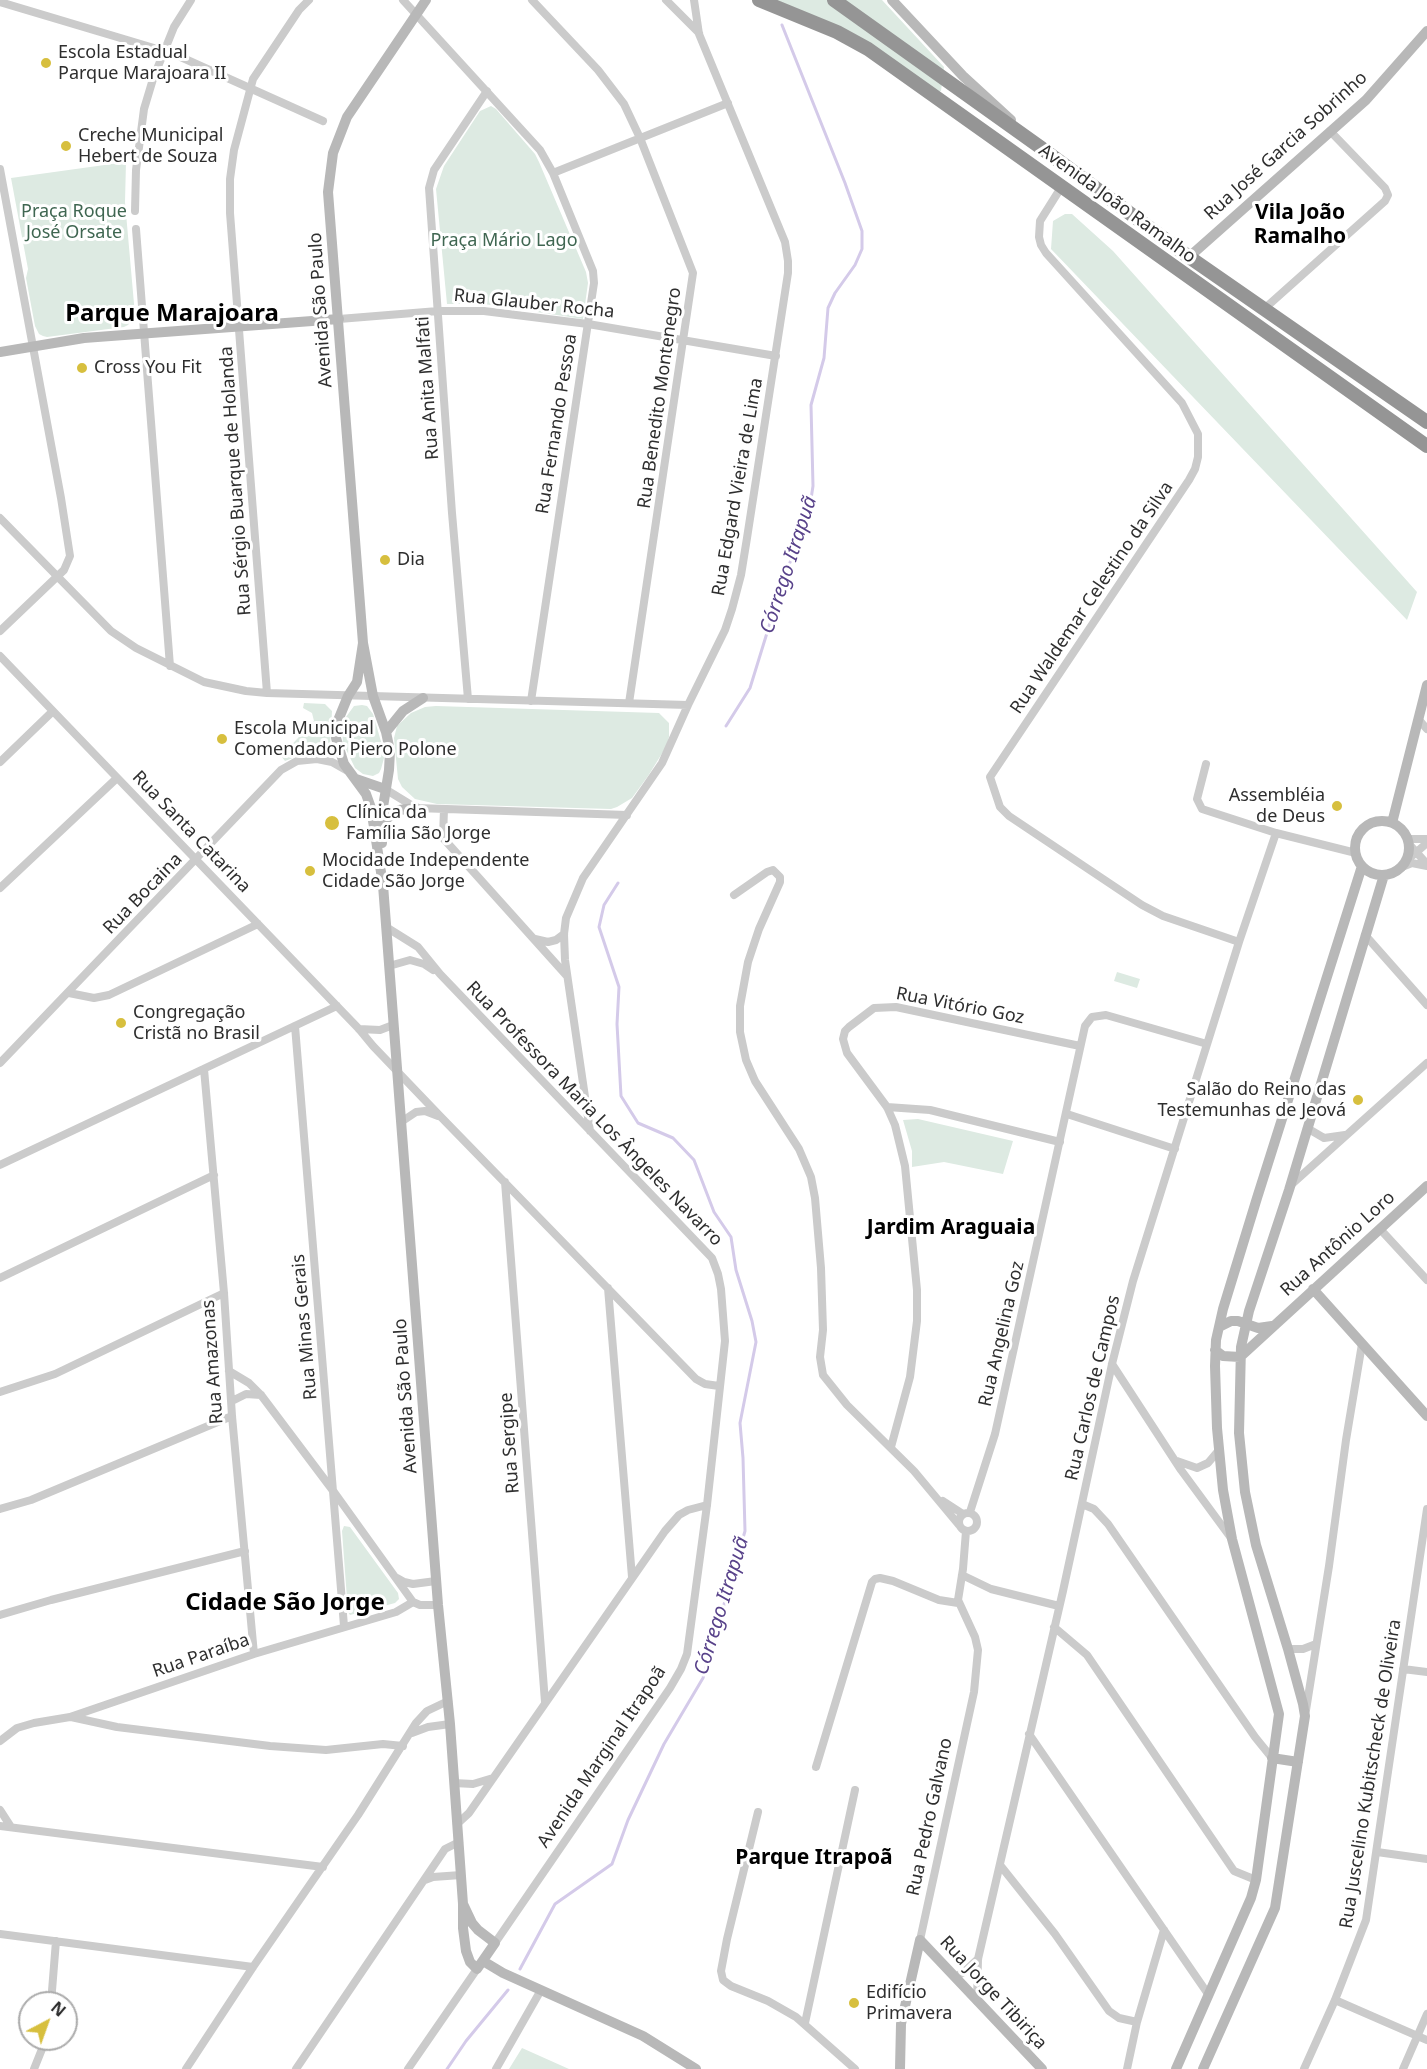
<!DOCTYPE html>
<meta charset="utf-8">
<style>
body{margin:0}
#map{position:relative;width:1427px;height:2069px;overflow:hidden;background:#fff;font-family:"Noto Sans",sans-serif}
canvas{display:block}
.north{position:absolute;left:18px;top:1991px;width:60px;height:60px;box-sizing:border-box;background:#fff;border:2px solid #ababab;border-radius:50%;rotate:41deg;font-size:16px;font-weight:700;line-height:24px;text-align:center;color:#2e2e2e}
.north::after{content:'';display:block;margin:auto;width:21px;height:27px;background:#d7bf3e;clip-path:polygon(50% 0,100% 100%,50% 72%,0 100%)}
</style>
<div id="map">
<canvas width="1427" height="2069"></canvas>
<div class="north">N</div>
</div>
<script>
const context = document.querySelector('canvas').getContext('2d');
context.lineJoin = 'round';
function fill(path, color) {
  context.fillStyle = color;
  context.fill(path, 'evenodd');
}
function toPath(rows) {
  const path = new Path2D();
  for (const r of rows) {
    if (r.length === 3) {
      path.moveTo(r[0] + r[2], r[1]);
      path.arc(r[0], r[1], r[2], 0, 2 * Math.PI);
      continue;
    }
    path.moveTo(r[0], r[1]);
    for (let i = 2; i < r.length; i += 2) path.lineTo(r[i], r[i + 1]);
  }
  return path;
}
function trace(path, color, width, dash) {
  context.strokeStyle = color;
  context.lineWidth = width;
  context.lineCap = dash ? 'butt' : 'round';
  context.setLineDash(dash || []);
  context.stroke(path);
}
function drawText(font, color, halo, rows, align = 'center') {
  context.font = font + ' "Noto Sans",sans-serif';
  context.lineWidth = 6;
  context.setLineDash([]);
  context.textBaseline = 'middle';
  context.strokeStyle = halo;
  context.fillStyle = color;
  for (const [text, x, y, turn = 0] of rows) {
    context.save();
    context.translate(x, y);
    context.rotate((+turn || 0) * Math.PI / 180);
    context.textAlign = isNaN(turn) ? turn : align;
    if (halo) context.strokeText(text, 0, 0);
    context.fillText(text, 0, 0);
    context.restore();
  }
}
fill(toPath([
 [772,0,882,0,944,67,941,91,937,92],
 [491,106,496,109,535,154,539,162,586,272,588,283,583,319,484,304,447,304,436,189,444,166,480,111],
 [126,162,125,202,135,315,133,319,128,325,124,327,47,337,43,336,39,334,35,326,26,278,28,269,11,178],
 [1065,214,1072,214,1113,251,1417,592,1407,620,1051,249,1053,221],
 [304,703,325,704,332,711,330,747,325,753,298,756,285,761,281,756,314,721,312,713,303,708],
 [362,705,367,706,373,714,382,745,384,758,381,769,379,773,373,776,363,774,355,768,343,743,342,729,346,717,354,706],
 [436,706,659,713,669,723,669,737,666,747,648,776,632,798,617,807,611,809,437,804,415,799,402,787,398,779,394,738,397,726,411,713,425,707],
 [1117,972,1140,979,1137,988,1114,981],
 [918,1119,1013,1141,1003,1174,944,1162,912,1167,912,1151,903,1120],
 [344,1526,350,1527,398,1593,399,1599,395,1603,350,1615,348,1612,342,1531],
 [522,2048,569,2069,509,2069]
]), '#ddeae2');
trace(toPath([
 [726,726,750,688,783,581,809,512,813,486,811,405,824,358,828,308,835,293,855,265,862,249,862,231,845,183,782,25],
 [520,1969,555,1904,612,1864,628,1820,664,1744,703,1678,745,1531,743,1458,740,1423,756,1342,752,1321,736,1270,731,1237,714,1212,694,1160,673,1138,638,1123,621,1096,617,1024,619,987,599,927,604,905,618,883],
 [447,2069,466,2041,508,1990]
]), '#d4cae9', 3);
trace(toPath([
 [403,0,540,150,553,173,593,271,594,283,531,701],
 [532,0,598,70,624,104,640,138,693,273,629,703],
 [666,0,699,33],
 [0,2,174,54,323,121],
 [0,169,61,498,70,556,64,570,0,631],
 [553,173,728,103],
 [1062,186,1040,221,1039,237,1041,245,1046,253,1182,403,1198,434,1198,457,1195,469,1189,480,990,777,1000,807,1009,816,1142,905,1163,916,1239,942],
 [135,211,136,170,144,109,153,79,174,27,191,0],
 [136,229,170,666],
 [1264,309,1385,201,1388,195,1385,188,1330,131],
 [339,319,438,311,484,311,588,324,776,356],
 [0,518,111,631,136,648,204,682,246,691,267,693,688,705],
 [0,656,359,1029,373,1046,440,1116,696,1379,705,1384,719,1386],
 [267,693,230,213,230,179,234,150,253,79,299,10,309,0],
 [468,699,452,513,429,188,434,170,487,91],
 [1419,720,1427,729],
 [0,762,53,711],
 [1206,764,1197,799,1202,809,1276,833,1356,853],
 [385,789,416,808,627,815],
 [444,809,443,838,567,976],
 [1408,839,1427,839],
 [1408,843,1427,864],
 [1405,862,1427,843],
 [1402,867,1412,863,1427,866],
 [0,888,117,778],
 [734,895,767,872,773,870,780,877,780,882,759,929,748,962,740,1006,740,1032,746,1060,755,1081,799,1149,811,1177,815,1198,821,1268,823,1330,820,1357,823,1375,847,1405,914,1471,959,1525],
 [386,927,418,947,440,974,712,1258,718,1274,721,1289,725,1341,707,1505,687,1654,681,1669,670,1688,495,1943],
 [1365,935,1427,1005],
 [535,939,548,942,556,940,564,934],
 [389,966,410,960,424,964,433,970],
 [69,993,94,998,109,995,258,924],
 [295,1026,344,1626],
 [359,1029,380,1030,393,1025],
 [0,1063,281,770,297,761,317,759,332,762,346,770],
 [204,1069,224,1293,232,1416,254,1654],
 [887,1107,930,1110,1060,1142],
 [1067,1114,1175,1149],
 [401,1122,416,1112,425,1111,438,1116],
 [1307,1128,1324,1138,1345,1135],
 [590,1131,565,960,564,934,566,918,583,878,662,763,688,705,725,630,732,609,741,575,747,538,788,273,788,261,785,242,699,34,694,0],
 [0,1165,337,1006],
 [505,1182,545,1702],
 [1292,1184,1427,1063],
 [1380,1229,1427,1280],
 [0,1278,214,1175],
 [608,1288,632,1577],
 [1112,1364,1181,1470,1231,1538],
 [229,1371,249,1383,261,1395,334,1492,413,1602,420,1605,438,1605],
 [0,1392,55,1374,224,1293],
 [232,1401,246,1394,261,1395],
 [891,1447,910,1377,917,1321,917,1290,905,1166,895,1125,887,1107,847,1053,843,1039,845,1031,849,1027,874,1008,896,1007,1080,1046],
 [1177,1461,1197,1468,1208,1463,1219,1450],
 [943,1501,963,1514],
 [1082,1504,1094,1509,1108,1524,1255,1737,1272,1758],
 [0,1509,31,1500,232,1416],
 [970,1512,995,1434,1085,1026,1092,1017,1106,1015,1207,1044],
 [968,1522,9],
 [962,1575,991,1589,1059,1606],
 [397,1578,404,1582,413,1584,436,1581],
 [0,1615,51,1600,245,1551],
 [1054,1627,1087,1655,1234,1871,1256,1880],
 [1288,1649,1303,1649,1316,1644],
 [1403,1669,1427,1672],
 [1306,1710,1329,1566,1346,1440,1362,1344],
 [71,1717,117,1727,270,1746,326,1750,383,1744,403,1746],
 [412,1733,428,1727,450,1724],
 [1029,1734,1208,1994],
 [0,1741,17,1728,34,1723,70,1717,254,1654,396,1612,413,1602],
 [816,1767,872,1582,875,1579,880,1578,893,1581,939,1600,958,1603],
 [454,1783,473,1784,493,1778],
 [0,1810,11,1827],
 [758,1812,727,1939,721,1971,723,1980,731,1986,768,2001,796,2017,855,2069],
 [457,1824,469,1813,665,1531,679,1515,688,1510,707,1505],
 [0,1826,323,1867],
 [1377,1852,1427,1859],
 [1000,1865,1055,1934,1109,2011,1119,2018,1137,2022],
 [425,1880,433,1877,461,1875],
 [0,1934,253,1967],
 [920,1940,974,1692,978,1650,975,1637,958,1600,963,1569,966,1531],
 [955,1977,964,1972,978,1959],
 [1335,2000,1427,2040],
 [977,2001,978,1959,1063,1591,1112,1364,1133,1281,1239,942,1276,833],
 [51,2003,56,1941],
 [805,2023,855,1790],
 [34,2069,46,2039],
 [186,2069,253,1967,358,1815,416,1723,427,1711,448,1701],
 [296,2069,445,1849,459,1842],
 [408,2069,477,1969],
 [496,2069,541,1990],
 [1127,2069,1137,2022,1164,1930],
 [1304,2069,1335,2000,1366,1920,1427,1509],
 [1403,2069,1427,2014]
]), '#cbcbcb', 8);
trace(toPath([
 [892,0,963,76,1011,120],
 [1189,257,1366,100,1427,31],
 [0,352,84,338,339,319],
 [363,643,357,682,348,696,337,723,336,738,344,764,366,794,371,808,383,885,438,1605,450,1724,463,1904,463,1928,466,1951,470,1962,477,1969,495,1943,478,1930,472,1923,463,1904],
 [386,732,403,711,423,698],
 [356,779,385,789],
 [1382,848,27],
 [382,822,399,810,416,808],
 [1392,823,1427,685],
 [382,843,383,807,389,770,390,751,386,732,373,696,363,643,328,192,333,153,347,117,426,0],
 [1313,1289,1427,1416],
 [1219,1327,1231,1321,1238,1321,1258,1328,1272,1326],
 [1215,1350,1223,1356,1240,1357],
 [1240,1357,1427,1186],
 [1272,1758,1298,1762],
 [920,1940,1042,2069],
 [483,1961,503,1973,643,2036,696,2069],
 [900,2069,901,2024,920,1940],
 [1176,2069,1251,1898,1256,1880,1279,1714,1232,1539,1223,1490,1217,1428,1215,1366,1216,1340,1223,1309,1257,1198,1362,866],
 [1203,2069,1275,1908,1305,1716,1303,1704,1288,1649,1256,1545,1245,1492,1239,1433,1241,1347,1249,1311,1289,1190,1384,875]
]), '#b8b8b8', 10);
trace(toPath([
 [759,0,837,32,868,49,1427,446],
 [834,0,1040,147,1189,257,1427,422]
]), '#959595', 14);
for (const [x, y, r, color] of [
 [46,63,6,"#d7bf3e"],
 [66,146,6,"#d7bf3e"],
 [82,368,6,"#d7bf3e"],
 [385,560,6,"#d7bf3e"],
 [222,739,6,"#d7bf3e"],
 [1337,806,6,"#d7bf3e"],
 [332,823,8,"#d7bf3e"],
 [310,871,6,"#d7bf3e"],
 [121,1023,6,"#d7bf3e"],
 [1358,1100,6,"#d7bf3e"],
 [854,2003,6,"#d7bf3e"]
]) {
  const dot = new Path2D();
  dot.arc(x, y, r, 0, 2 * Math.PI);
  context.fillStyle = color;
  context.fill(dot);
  trace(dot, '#fff', 2);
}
drawText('18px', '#2e2e2e', '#fff', [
 ["Escola Estadual",58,53],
 ["Parque Marajoara II",58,74],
 ["Creche Municipal",78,136],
 ["Hebert de Souza",78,157],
 ["Cross You Fit",94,368],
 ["Dia",397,560],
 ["Escola Municipal",234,729],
 ["Comendador Piero Polone",234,750],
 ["Assembléia",1325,796,"right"],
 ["de Deus",1325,817,"right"],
 ["Clínica da",346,813],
 ["Família São Jorge",346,834],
 ["Mocidade Independente",322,861],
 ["Cidade São Jorge",322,882],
 ["Congregação",133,1013],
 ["Cristã no Brasil",133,1034],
 ["Salão do Reino das",1346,1090,"right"],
 ["Testemunhas de Jeová",1346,1111,"right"],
 ["Edifício",866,1993],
 ["Primavera",866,2014]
], 'left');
drawText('18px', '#2e2e2e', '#fff', [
 ["Rua José Garcia Sobrinho",1286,146,-42],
 ["Avenida João Ramalho",1117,204,36],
 ["Rua Glauber Rocha",534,304,6],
 ["Avenida São Paulo",321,310,-94],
 ["Rua Anita Malfati",428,388,-94],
 ["Rua Benedito Montenegro",660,398,-82],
 ["Rua Fernando Pessoa",557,424,-81],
 ["Rua Sérgio Buarque de Holanda",236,481,-94],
 ["Rua Edgard Vieira de Lima",738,487,-80],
 ["Rua Waldemar Celestino da Silva",1092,598,-56],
 ["Rua Santa Catarina",191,832,46],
 ["Rua Bocaina",143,894,-46],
 ["Rua Vitório Goz",960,1006,11],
 ["Rua Professora Maria Los Ângeles Navarro",594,1114,46],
 ["Rua Antônio Loro",1338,1244,-42],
 ["Rua Minas Gerais",305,1327,-95],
 ["Rua Angelina Goz",1002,1334,-77],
 ["Rua Amazonas",213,1362,-94],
 ["Rua Carlos de Campos",1093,1388,-77],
 ["Avenida São Paulo",406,1396,-94],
 ["Rua Sergipe",510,1443,-94],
 ["Rua Paraíba",201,1656,-19],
 ["Avenida Marginal Itrapoã",602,1757,-56],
 ["Rua Juscelino Kubitscheck de Oliveira",1371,1774,-81],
 ["Rua Pedro Galvano",930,1817,-78],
 ["Rua Jorge Tibiriça",993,1993,47]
]);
drawText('18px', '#3f6651', '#fff', [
 ["Praça Roque",74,212],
 ["José Orsate",74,233],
 ["Praça Mário Lago",504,241]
]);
drawText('italic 20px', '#58428a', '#fff', [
 ["Córrego Itrapuã",789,565,-72],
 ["Córrego Itrapuã",722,1606,-73]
]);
drawText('bold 21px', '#000', '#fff', [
 ["Vila João",1300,213],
 ["Ramalho",1300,237],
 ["Jardim Araguaia",951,1228],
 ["Parque Itrapoã",814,1858]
]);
drawText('bold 24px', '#000', '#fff', [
 ["Parque Marajoara",172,314],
 ["Cidade São Jorge",285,1603]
]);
</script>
